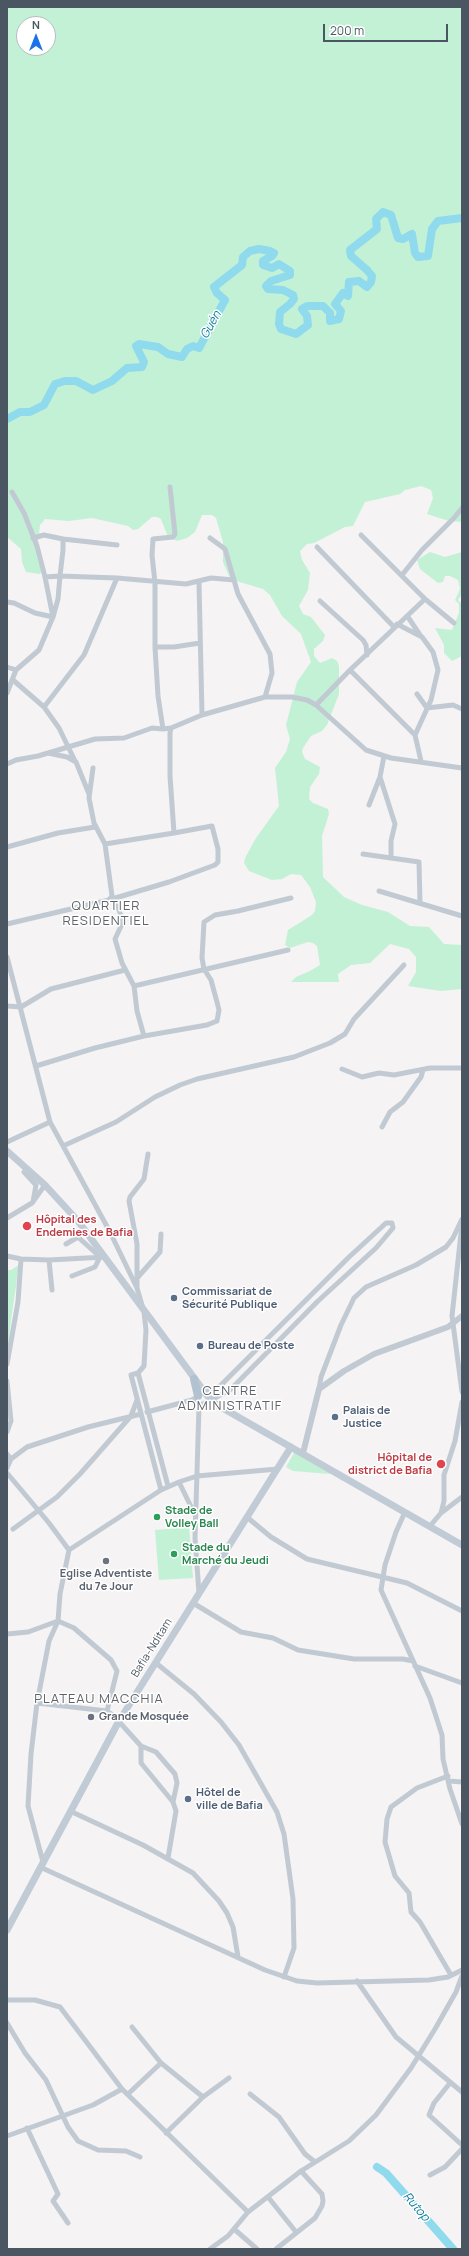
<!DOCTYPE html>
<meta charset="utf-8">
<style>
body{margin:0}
#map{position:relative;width:469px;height:2256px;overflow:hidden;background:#f5f3f3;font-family:Manrope,sans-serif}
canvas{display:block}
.frame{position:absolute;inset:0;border:8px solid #4a5661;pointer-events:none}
.north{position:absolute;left:16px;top:16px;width:40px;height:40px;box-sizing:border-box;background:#fff;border:1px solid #b7bbc0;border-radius:50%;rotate:0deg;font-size:11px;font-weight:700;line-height:16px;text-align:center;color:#4a5661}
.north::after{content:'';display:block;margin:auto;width:14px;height:18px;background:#1a73e8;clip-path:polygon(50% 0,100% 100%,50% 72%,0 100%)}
.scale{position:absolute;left:323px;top:24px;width:125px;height:18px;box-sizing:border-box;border:2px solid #4a5661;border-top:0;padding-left:5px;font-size:12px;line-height:14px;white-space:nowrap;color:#4a5661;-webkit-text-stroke:3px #fff;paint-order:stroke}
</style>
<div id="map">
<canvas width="469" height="2256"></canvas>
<div class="frame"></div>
<div class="north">N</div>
<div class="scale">200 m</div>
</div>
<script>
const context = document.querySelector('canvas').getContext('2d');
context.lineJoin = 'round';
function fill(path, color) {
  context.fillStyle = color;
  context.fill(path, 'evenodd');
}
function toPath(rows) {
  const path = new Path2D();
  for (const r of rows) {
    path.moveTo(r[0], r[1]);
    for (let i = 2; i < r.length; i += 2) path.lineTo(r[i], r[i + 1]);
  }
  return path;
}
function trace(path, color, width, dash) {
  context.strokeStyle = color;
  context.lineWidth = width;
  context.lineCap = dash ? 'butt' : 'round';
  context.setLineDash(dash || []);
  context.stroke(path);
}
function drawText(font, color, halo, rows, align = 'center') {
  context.font = font + ' Manrope,sans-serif';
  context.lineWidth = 3;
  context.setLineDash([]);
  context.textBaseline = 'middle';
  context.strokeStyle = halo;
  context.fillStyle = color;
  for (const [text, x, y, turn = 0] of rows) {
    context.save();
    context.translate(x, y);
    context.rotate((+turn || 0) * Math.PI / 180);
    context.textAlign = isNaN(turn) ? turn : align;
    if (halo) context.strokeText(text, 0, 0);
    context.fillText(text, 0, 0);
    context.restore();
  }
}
fill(toPath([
 [7,7,462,7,462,522,449,521,427,514,433,498,431,490,421,486,405,490,400,494,365,502,353,526,345,527,314,543,307,544,300,551,302,560,310,573,308,590,299,606,303,614,311,617,325,635,323,641,314,649,314,656,320,663,332,658,337,661,339,666,339,694,327,725,322,731,311,736,303,748,302,752,305,759,320,767,319,774,310,787,309,799,313,803,328,809,329,814,322,836,323,877,344,897,362,905,388,912,410,926,429,927,444,944,462,945,462,989,441,991,408,986,416,972,416,957,409,949,390,944,370,963,351,965,338,974,339,982,291,982,296,977,310,971,320,965,317,946,313,943,308,942,290,948,285,945,288,930,312,915,315,911,316,902,310,887,301,875,291,874,282,879,272,880,249,871,244,863,245,858,256,838,279,806,275,768,286,752,290,739,286,725,297,682,311,662,301,634,282,616,270,595,263,589,233,580,229,576,223,562,223,542,216,518,212,515,202,515,195,532,187,538,177,541,168,537,161,519,157,517,152,517,138,529,133,530,128,526,92,518,69,521,45,519,40,525,38,543,43,572,39,574,26,572,22,562,21,549,7,537],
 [24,24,48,24,48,48,24,48],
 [430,552,445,557,462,552,462,594,458,600,462,604,462,656,452,661,444,653,444,645,435,628,452,630,459,613,459,604,455,600,460,589,458,580,450,576,445,576,443,582,438,583,420,569,417,560],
 [19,1265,11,1320,7,1359,7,1270,11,1270],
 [295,1451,331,1471,330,1474,293,1471,286,1467],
 [189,1527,193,1578,159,1580,155,1530]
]), '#c3f1d5');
trace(toPath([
 [7,419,20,412,30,412,44,405,55,384,65,381,76,381,93,390,112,381,127,368,142,367,144,362,136,346,139,344,158,347,168,354,182,357,187,349,193,346,199,348,225,300,217,293,214,287,242,265,243,257,250,251,259,249,270,251,274,253,272,256,263,261,263,265,272,268,279,264,290,271,290,275,271,281,266,286,268,289,283,290,293,295,294,299,290,304,280,312,279,324,281,329,296,334,308,325,307,316,302,309,307,306,323,306,330,313,330,321,339,319,341,311,335,304,343,293,348,296,349,282,359,281,367,287,371,282,372,276,367,270,351,256,350,250,377,229,376,219,383,212,391,215,398,238,403,239,412,234,415,253,418,257,428,256,432,229,438,221,462,218],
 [377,2167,386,2173,453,2249]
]), '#90daee', 8);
trace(toPath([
 [170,487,175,534,173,537,153,539,152,555,155,583,155,647,158,696,163,729,171,728],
 [12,492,24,513,37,546,45,577],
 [33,538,44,535,63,539],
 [210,538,225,549,238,594,270,654,272,673,265,697],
 [117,545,63,539,63,550,60,576,58,599,53,617,45,577,60,576,117,578,186,584,211,578,234,580],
 [317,547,394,627],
 [402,575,422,550,454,518,462,508],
 [199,583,202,715],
 [425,599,454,623],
 [320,601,363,640,366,645,367,655],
 [7,602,14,603,35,613,53,617,39,650,16,670],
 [408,617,420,635],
 [397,624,422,637,433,652,438,670,431,700,415,735,421,761],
 [155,647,174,647,200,643],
 [7,667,16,670,7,693],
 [350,670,415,735],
 [13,680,44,707,84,655,117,578],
 [417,694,427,708,453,705,462,709],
 [316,705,350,670,425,599,361,535],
 [44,707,59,728,75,761],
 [48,753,67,757,76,762,89,794],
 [7,764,16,760,38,756,95,739,124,738,152,728,163,729],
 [93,768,89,798,94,823,105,844],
 [380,777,395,824,391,841,391,858],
 [369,805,380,777,384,756],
 [7,847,58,833,95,827],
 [363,854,419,862,420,903],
 [379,891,462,916],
 [115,898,123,922,115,939,122,963,134,986],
 [112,899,169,882,215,865,218,862,218,849,212,826,174,833],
 [7,924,109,900,112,896,105,844,174,833,170,776,170,733,171,728,202,715,265,697,292,697,307,700,316,705,366,750,391,758,462,768],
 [7,957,50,1122,110,1232,137,1288,144,1312,146,1330,144,1366,138,1373,131,1375,161,1490],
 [7,1006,21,1007,51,989,125,970],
 [144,1036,137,1011,134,986,288,950],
 [36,1066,95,1048,144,1036,207,1025,217,1021,219,1010,217,1002,211,980,204,969,202,958,204,922,215,915,238,911,291,898],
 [342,1069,362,1077,379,1073,394,1075,430,1068,462,1068],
 [382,1127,390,1112,403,1102,421,1077,423,1070],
 [7,1142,50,1122],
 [63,1146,116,1122,155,1097,180,1085,197,1079,294,1057,330,1043,345,1034,354,1019,404,965],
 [24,1172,36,1185,33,1202],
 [7,1218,32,1203,45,1185],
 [462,1224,452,1316,462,1392],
 [66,1244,78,1237,100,1257,95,1267,72,1276],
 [7,1256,21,1259,49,1260,105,1257],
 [49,1260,52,1290],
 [138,1277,160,1252,161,1234],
 [137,1287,137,1244,129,1201,130,1197,144,1179,148,1154],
 [7,1364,18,1302,21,1259],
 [138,1373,168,1486],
 [7,1381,11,1421,7,1432],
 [319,1389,321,1377,341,1325,354,1298,366,1287,416,1265,446,1247,453,1238,462,1219],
 [195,1399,199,1406,195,1538,199,1593],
 [147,1412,192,1400,201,1394,220,1386,348,1258,386,1223,392,1223,393,1228,376,1248,318,1301,230,1390,199,1406],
 [7,1454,11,1459],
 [7,1468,11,1459,27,1447,88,1427,141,1414],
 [7,1473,49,1523,69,1550,60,1594,58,1621,49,1641,37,1703,31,1754,28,1806,43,1862],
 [179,1482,195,1515],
 [405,1512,396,1532,385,1565,381,1590,430,1698,442,1735,443,1759,450,1789,462,1824],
 [441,1513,462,1497],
 [248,1518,271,1537,307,1559,407,1583,462,1611],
 [430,1526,441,1513,444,1501,444,1475,455,1441,462,1402],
 [13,1529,57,1497,80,1474,131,1416,137,1400],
 [69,1550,161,1490,179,1482,197,1476,278,1469],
 [193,1603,241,1632,273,1638,298,1650,354,1659,403,1659,413,1661],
 [7,1634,28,1632,58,1621,74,1628,111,1660,117,1671,107,1711],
 [156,1663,194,1694,221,1722,239,1745,277,1812,284,1834,293,1899,294,1948,284,1977],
 [415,1666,462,1683],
 [37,1703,107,1711,113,1715,141,1746,156,1752,175,1774,177,1783,173,1802],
 [141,1746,141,1763,173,1802,176,1811,168,1858],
 [448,1776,417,1788,391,1807,387,1819,385,1842,395,1876,409,1893,411,1912,420,1922,451,1975],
 [449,1781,462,1782],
 [70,1811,143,1845,193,1873,219,1901,227,1913,233,1927,238,1957],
 [40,1867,265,1970,297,1981,317,1983,429,1980,448,1977,462,1970],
 [357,1981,396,2037,462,2092],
 [7,2000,35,2000,60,2007,122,2089,248,2212],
 [7,2023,25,2053,46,2080,68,2127,78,2141,98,2150,126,2151,140,2157],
 [132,2027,161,2063,203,2097],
 [450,2083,434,2103,429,2115,462,2145],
 [128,2094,161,2063],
 [250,2094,279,2117,305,2154,315,2162],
 [27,2128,58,2194,53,2201,68,2223],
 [166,2133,203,2097,229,2078],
 [7,2136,93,2105,122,2089],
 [430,2175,445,2167,462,2149],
 [268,2197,296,2232],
 [234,2229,257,2249],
 [210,2249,228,2236,248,2212,301,2171,349,2141,376,2115,411,2068,435,2029,456,1992,462,1976],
 [276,2249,315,2218,322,2206,323,2201,322,2194,301,2171]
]), '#c1cad2', 5);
trace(toPath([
 [303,1453,319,1389,344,1371,374,1354,448,1327,462,1316]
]), '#c1cad2', 6);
trace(toPath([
 [7,1151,45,1185,78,1221,212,1402,462,1545],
 [7,1930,119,1721,291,1447]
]), '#c1cbd6', 7);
trace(toPath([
 [194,1379,198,1396]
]), '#b3c2d1', 8);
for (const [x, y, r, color] of [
 [27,1226,5,"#e0444e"],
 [174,1298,4,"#5c6f8a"],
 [200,1346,4,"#5c6f8a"],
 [335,1417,4,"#5c6f8a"],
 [441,1464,5,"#e0444e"],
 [157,1517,4,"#2e9e5b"],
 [174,1554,4,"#2e9e5b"],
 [106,1561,4,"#6b7280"],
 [91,1717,4,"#6b7280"],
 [188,1799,4,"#5c6f8a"]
]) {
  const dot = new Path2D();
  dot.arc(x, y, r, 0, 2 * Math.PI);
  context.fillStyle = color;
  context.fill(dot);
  trace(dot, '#fff', 1.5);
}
drawText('bold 11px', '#be3a42', '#fff', [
 ["Hôpital des",36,1220],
 ["Endemies de Bafia",36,1233],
 ["Hôpital de",432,1458,"right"],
 ["district de Bafia",432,1471,"right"]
], 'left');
drawText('bold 11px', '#4e5e75', '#fff', [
 ["Commissariat de",182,1292],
 ["Sécurité Publique",182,1305],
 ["Bureau de Poste",208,1346],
 ["Palais de",343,1411],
 ["Justice",343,1424],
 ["Hôtel de",196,1793],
 ["ville de Bafia",196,1806]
], 'left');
drawText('bold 11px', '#27864d', '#fff', [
 ["Stade de",165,1511],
 ["Volley Ball",165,1524],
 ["Stade du",182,1548],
 ["Marché du Jeudi",182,1561]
], 'left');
drawText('bold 11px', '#5b616d', '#fff', [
 ["Eglise Adventiste",106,1574],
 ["du 7e Jour",106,1587],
 ["Grande Mosquée",99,1717,"left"]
]);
drawText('11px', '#4a5661', '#fff', [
 ["Bafia-Nditam",152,1648,-58]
]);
drawText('italic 12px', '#0c7c9b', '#fff', [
 ["Guén",211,325,-61],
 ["Rutop",416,2207,49]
]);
context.letterSpacing = '1px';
drawText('13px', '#5f6368', '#fff', [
 ["QUARTIER",106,906],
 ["RESIDENTIEL",106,921],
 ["CENTRE",230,1391],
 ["ADMINISTRATIF",230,1406],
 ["PLATEAU MACCHIA",99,1699]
]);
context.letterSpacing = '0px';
</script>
